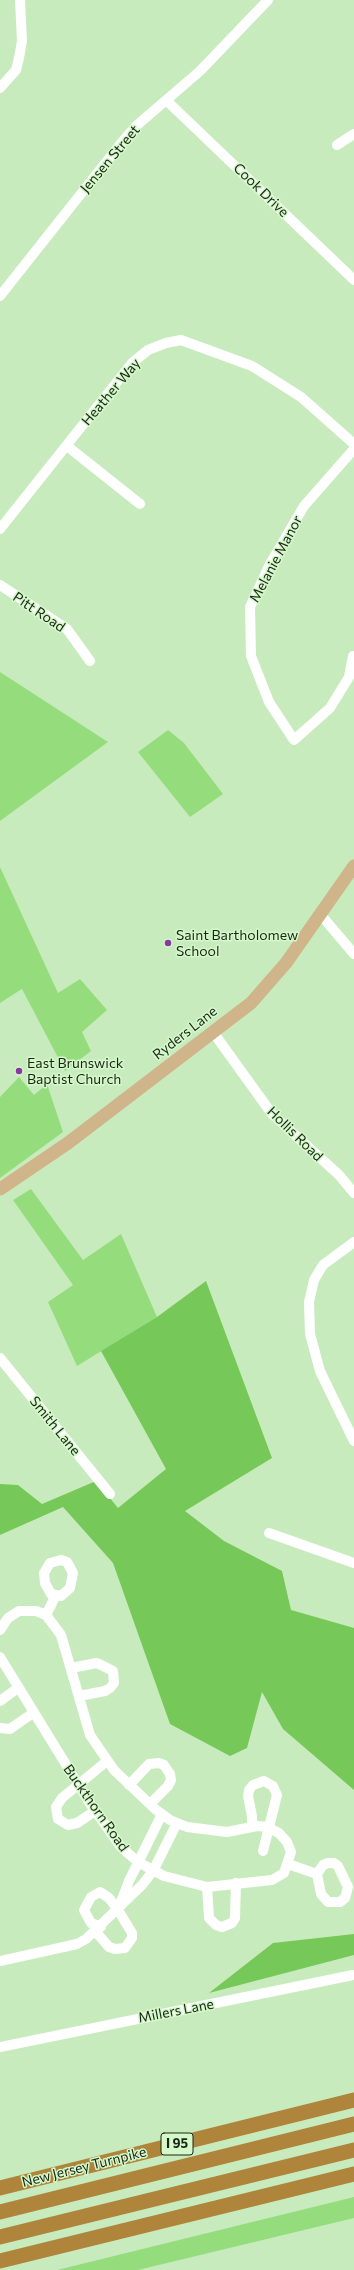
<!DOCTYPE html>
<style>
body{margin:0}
canvas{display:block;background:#c8ebbd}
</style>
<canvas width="354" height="2270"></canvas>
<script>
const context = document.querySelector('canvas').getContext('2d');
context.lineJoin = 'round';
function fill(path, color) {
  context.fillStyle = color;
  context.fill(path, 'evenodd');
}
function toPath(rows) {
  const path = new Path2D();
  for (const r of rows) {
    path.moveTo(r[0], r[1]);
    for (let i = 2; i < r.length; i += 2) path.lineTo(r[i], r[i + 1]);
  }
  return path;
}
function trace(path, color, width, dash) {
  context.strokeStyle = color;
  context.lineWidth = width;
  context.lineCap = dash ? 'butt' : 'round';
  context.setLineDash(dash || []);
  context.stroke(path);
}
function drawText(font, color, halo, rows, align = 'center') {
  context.font = font + ' Commissioner,sans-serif';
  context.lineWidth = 3;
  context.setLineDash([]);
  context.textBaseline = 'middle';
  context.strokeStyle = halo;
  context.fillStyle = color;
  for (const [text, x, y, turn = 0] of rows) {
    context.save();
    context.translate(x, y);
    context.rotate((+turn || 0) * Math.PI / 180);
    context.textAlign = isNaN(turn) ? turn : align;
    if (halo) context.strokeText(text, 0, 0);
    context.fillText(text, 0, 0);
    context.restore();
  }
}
fill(toPath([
 [0,672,108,742,0,821],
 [168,730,184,743,223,794,190,817,138,752],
 [0,867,58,993,80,979,107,1010,82,1032,91,1051,65,1071,22,989,0,1003],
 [19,1077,34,1095,47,1084,63,1132,0,1178,0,1097],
 [31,1189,83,1260,121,1234,157,1317,77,1366,48,1302,73,1285,13,1200],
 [354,2197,354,2218,138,2270,57,2270]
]), '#95dd7c');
fill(toPath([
 [206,1281,272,1458,185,1511,224,1541,282,1571,291,1610,354,1628,354,1790,283,1729,262,1692,247,1748,230,1756,170,1724,113,1563,63,1507,0,1535,0,1484,18,1485,42,1504,96,1481,118,1508,166,1469,101,1351,157,1317],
 [354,1934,354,1955,209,1993,273,1943]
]), '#76c858');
trace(toPath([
 [0,88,16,70,19,58,22,41,20,0],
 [167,101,354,280],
 [337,145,354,134],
 [0,296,122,142,136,126,200,71,268,0],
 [67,446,140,504],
 [0,529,132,363,148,350,166,343,181,340,252,366,301,397,354,444],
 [0,585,67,629,90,661],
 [353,656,349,677,330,708,294,740,269,702,251,656,250,607,270,564,304,506,354,449],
 [321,915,354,954],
 [213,1032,272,1114,339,1175,354,1193],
 [354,1242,323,1265,314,1280,309,1302,310,1334,320,1371,354,1441],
 [0,1358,110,1494],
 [269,1533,354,1563],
 [61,1560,67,1562,73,1573,70,1588,61,1596,51,1594,45,1583,44,1573,50,1563,61,1560],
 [46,1615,56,1595],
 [0,1630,8,1618,19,1611,36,1611,46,1615,61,1635,90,1735,114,1770,155,1809,170,1820,187,1827,227,1832,257,1826,267,1827,279,1833,287,1842,291,1852,284,1873,272,1880,207,1887,164,1876,138,1862,121,1847,89,1802,0,1657],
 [71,1668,97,1663,113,1671,114,1683,110,1688,105,1691,79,1696],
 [0,1701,18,1688],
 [0,1728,10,1729,33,1713],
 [129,1785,149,1764,159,1763,164,1765,170,1774,171,1780,168,1786,150,1804],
 [95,1811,77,1823,68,1825,58,1819,56,1807,62,1798,107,1761],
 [252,1827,252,1816,248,1796,249,1790,253,1785,264,1781,273,1786,277,1795,263,1851],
 [328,1863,334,1863,338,1866,348,1887,345,1898,340,1902,328,1902,321,1894,317,1874,323,1865,328,1863],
 [288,1864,317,1874],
 [207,1887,209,1918,216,1925,222,1927,232,1923,235,1918,236,1883],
 [119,1907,129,1881,162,1814],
 [95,1931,109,1947,115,1949,125,1948,132,1938,132,1933,118,1910,109,1898,100,1892,91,1897,84,1910,91,1923,101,1927],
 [0,1961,77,1944,86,1939,142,1885,153,1871,177,1823],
 [0,2047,353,1975]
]), '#fff', 10);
trace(toPath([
 [0,1189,68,1143,251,1003,286,963,354,866]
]), '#cfb589', 13);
trace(toPath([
 [0,2188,354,2100],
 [0,2212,354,2124],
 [0,2237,354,2150],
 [0,2261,354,2174]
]), '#af843b', 15);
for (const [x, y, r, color] of [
 [168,943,4,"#8b36a3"],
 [19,1071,4,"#8b36a3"]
]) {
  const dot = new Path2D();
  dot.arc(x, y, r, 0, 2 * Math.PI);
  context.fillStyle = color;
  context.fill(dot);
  trace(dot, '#d5f8ca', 1.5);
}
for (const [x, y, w] of [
 [177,2144,32]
]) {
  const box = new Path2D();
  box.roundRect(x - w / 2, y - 11, w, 22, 3);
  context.fillStyle = '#d5f8ca';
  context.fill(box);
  trace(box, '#1a2716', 1);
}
drawText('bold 13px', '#1a2716', null, [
 ["I 95",177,2144]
]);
drawText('14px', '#1a2716', '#d5f8ca', [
 ["Jensen Street",110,159,-50],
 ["Cook Drive",261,190,44],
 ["Heather Way",111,392,-50],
 ["Melanie Manor",276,559,-62],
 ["Pitt Road",39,612,34],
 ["Ryders Lane",185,1033,-38],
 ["Hollis Road",295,1134,44],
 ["Smith Lane",55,1426,51],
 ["Buckthorn Road",96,1808,55],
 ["Millers Lane",176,2011,-11],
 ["New Jersey Turnpike",84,2167,-14]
]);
drawText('14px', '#1a2716', '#d5f8ca', [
 ["Saint Bartholomew",176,935],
 ["School",176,951],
 ["East Brunswick",27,1063],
 ["Baptist Church",27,1079]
], 'left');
</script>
